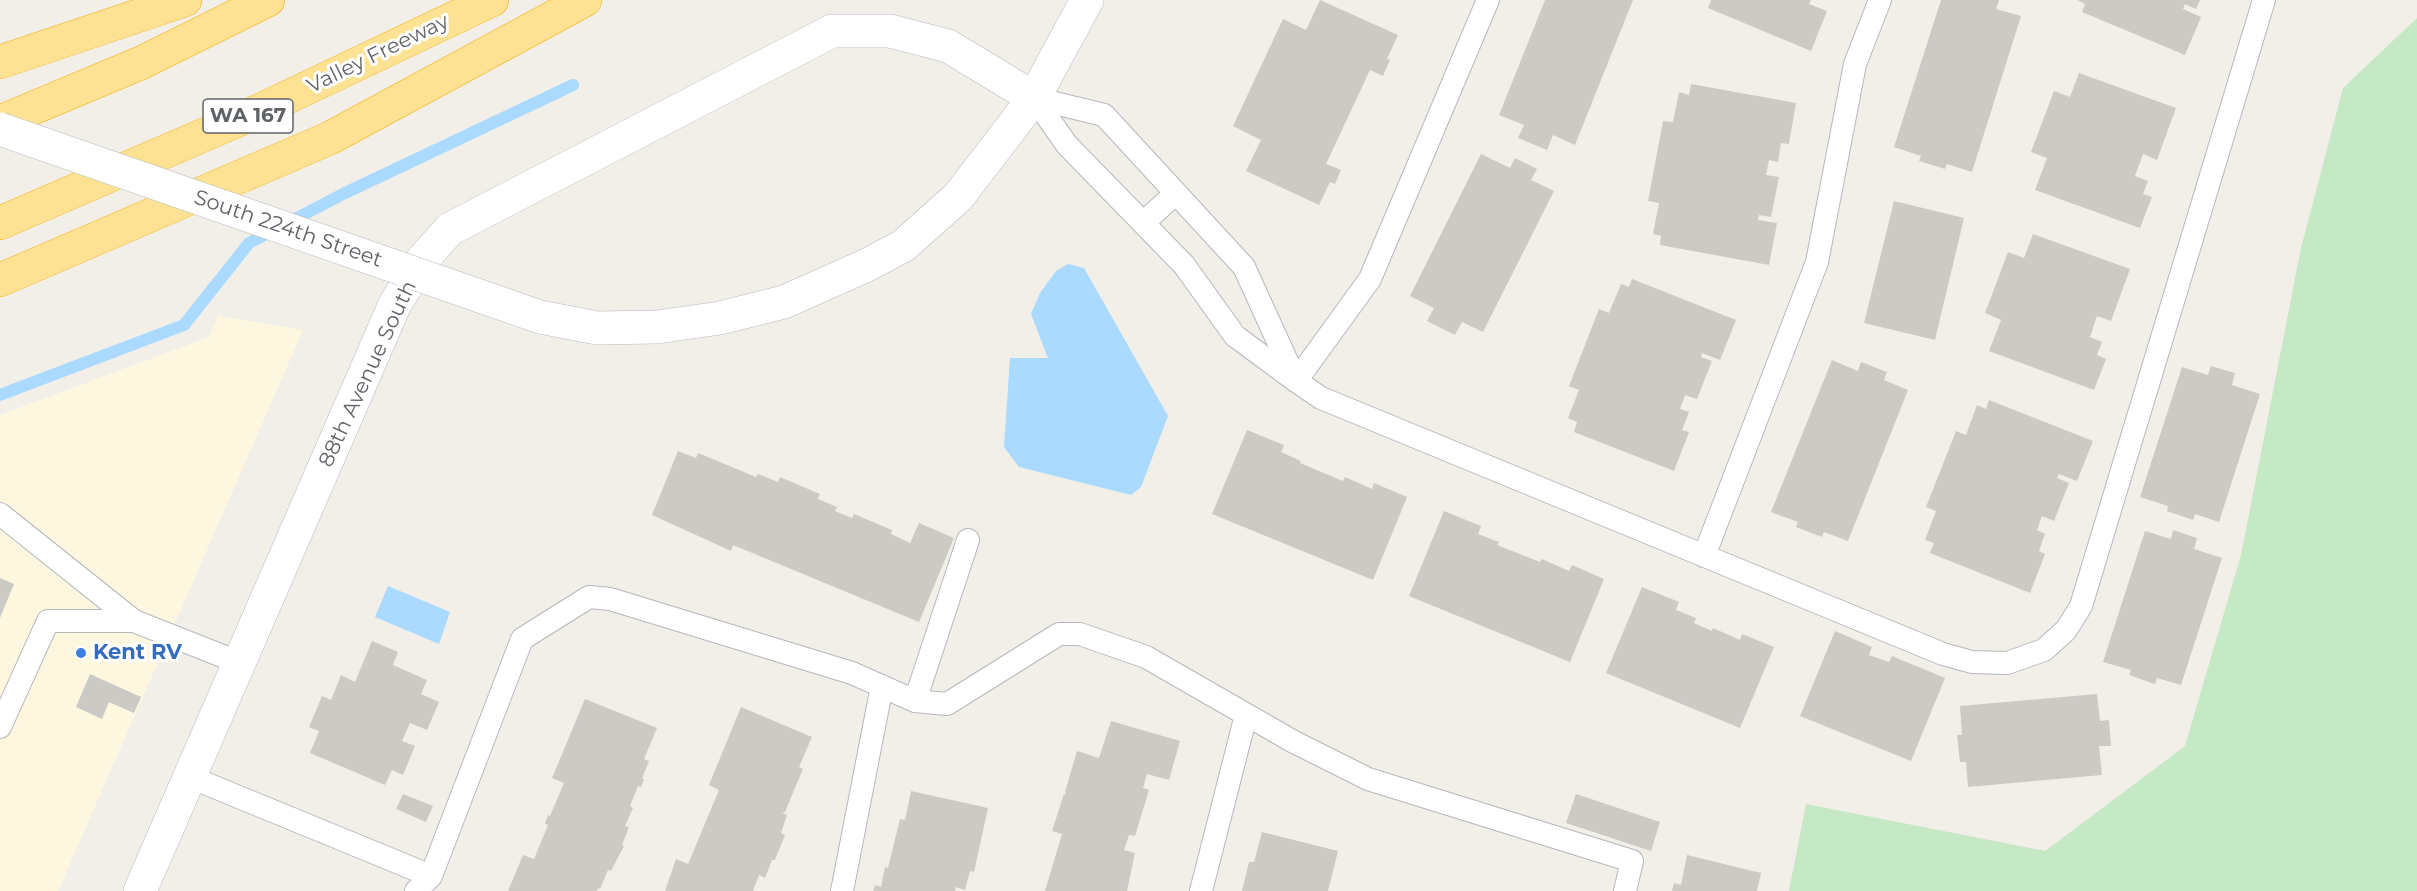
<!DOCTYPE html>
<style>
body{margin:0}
canvas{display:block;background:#f1efe8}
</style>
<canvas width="2417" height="891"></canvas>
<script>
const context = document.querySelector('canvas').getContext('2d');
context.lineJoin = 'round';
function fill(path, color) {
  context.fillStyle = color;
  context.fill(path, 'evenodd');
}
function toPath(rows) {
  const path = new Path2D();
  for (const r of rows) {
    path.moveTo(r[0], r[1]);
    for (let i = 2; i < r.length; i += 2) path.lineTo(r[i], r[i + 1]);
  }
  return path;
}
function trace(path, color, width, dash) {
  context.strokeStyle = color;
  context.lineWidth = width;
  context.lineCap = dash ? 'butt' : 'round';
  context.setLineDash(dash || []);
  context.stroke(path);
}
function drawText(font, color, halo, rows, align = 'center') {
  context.font = font + ' Montserrat,sans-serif';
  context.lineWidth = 6;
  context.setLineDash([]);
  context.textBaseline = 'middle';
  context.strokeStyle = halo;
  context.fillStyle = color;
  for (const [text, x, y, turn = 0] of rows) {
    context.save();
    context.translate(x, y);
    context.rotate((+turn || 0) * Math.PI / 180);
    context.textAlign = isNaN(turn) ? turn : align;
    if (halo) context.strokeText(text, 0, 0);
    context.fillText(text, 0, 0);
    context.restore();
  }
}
fill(toPath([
 [218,316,303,330,58,891,0,891,0,415,209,337]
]), '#fef7e0');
fill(toPath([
 [2417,18,2417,891,1789,891,1806,804,2045,851,2185,746,2241,555,2301,248,2343,88]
]), '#c5e8c5');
fill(toPath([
 [1068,264,1084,268,1168,416,1141,487,1131,495,1019,467,1004,447,1010,358,1048,358,1031,314,1040,293,1056,271],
 [388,586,450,612,439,644,375,617]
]), '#aadaff');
trace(toPath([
 [0,395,184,325,249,243,343,194,573,85]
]), '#aadaff', 12);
fill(toPath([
 [1320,0,1398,35,1387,59,1390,60,1383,76,1370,70,1326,164,1341,170,1335,184,1330,182,1319,205,1246,171,1261,140,1233,126,1283,19,1306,30],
 [1545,0,1633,0,1575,145,1553,135,1547,150,1518,138,1524,125,1499,115],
 [1711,0,1811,0,1809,4,1827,11,1811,51,1708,8],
 [1941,0,1999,0,1996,9,2021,16,1972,172,1947,164,1945,169,1919,161,1921,156,1894,147],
 [2077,0,2200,0,2196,9,2185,4,2183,9,2201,17,2185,55,2082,12,2085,4],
 [2079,73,2176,108,2157,160,2143,154,2135,176,2148,181,2143,194,2152,197,2140,228,2035,190,2047,158,2031,152,2054,91,2070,97],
 [1691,84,1796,103,1789,144,1781,143,1778,162,1769,160,1766,175,1779,177,1771,217,1759,215,1758,220,1777,223,1769,265,1660,245,1661,236,1653,234,1659,203,1648,201,1663,121,1673,122,1679,92,1689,95],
 [1481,154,1510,168,1515,158,1537,169,1531,180,1554,191,1483,332,1462,322,1455,335,1427,321,1434,308,1410,296],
 [1894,201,1964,218,1935,340,1864,323],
 [2033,234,2130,269,2111,321,2097,316,2090,337,2102,342,2097,355,2106,359,2094,390,1989,351,2001,320,1985,313,2008,252,2024,258],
 [1632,279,1736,320,1720,360,1702,353,1701,357,1712,361,1697,399,1685,395,1680,409,1689,412,1682,430,1689,432,1674,471,1574,432,1577,422,1568,418,1579,390,1569,386,1599,309,1609,313,1621,284,1629,287],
 [1832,360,1858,371,1861,362,1887,372,1884,380,1908,390,1848,541,1824,532,1822,537,1796,527,1798,522,1771,512],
 [2211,366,2235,373,2232,385,2260,394,2219,522,2195,514,2193,520,2167,511,2168,506,2140,497,2182,367,2208,375],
 [1989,400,2093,441,2077,481,2059,474,2057,478,2069,483,2054,521,2042,516,2037,530,2045,534,2039,551,2045,554,2030,593,1930,553,1934,543,1925,540,1936,511,1926,507,1956,431,1966,435,1977,405,1986,409],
 [1247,430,1284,445,1281,452,1301,461,1300,463,1343,481,1345,477,1372,489,1374,483,1407,497,1373,580,1212,514],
 [678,451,696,458,698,453,756,477,758,474,778,482,780,477,820,494,818,499,837,507,835,511,852,518,854,514,892,530,891,534,910,543,919,523,954,538,919,622,733,545,731,551,652,515],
 [1444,511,1481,526,1478,534,1499,542,1497,545,1540,562,1542,559,1569,571,1572,565,1604,579,1570,662,1409,596],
 [2173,530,2197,538,2194,549,2222,558,2181,685,2157,678,2155,684,2129,675,2131,670,2103,662,2145,531,2171,539],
 [0,578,14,584,0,618],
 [1642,587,1679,602,1676,610,1696,618,1694,623,1712,631,1713,628,1740,640,1742,634,1774,647,1740,728,1606,673],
 [1835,631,1872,647,1869,655,1889,662,1892,656,1945,678,1911,761,1800,716],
 [372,641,398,652,393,665,427,680,421,694,439,702,427,730,410,723,402,741,415,746,403,775,392,770,385,785,310,753,319,731,309,727,322,696,331,700,341,675,355,682],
 [90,674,141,697,134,713,109,702,102,719,76,707],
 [2097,694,2100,721,2109,720,2111,746,2099,746,2102,775,1968,787,1966,762,1960,762,1957,735,1962,735,1960,706],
 [585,699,657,728,644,759,649,761,642,779,644,779,641,787,638,786,630,806,633,808,625,826,629,827,622,845,624,846,611,871,608,870,600,889,598,888,597,891,508,891,523,855,534,859,548,825,545,824,548,815,550,816,564,783,552,778],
 [741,707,812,737,799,767,803,769,785,812,782,813,787,815,781,833,785,835,775,860,772,860,765,878,759,875,753,891,665,891,676,859,688,864,719,790,709,785],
 [1111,721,1180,741,1169,780,1147,774,1143,788,1149,790,1135,836,1129,835,1124,850,1135,853,1127,891,1045,891,1062,834,1052,831,1064,794,1066,795,1065,792,1077,751,1099,758],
 [911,791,988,808,974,872,970,871,965,890,956,887,955,891,873,891,875,885,881,887,885,867,888,868,900,819,905,820],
 [403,794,433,806,426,822,396,809],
 [1576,794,1660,822,1651,851,1566,823],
 [1262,832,1338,851,1328,891,1242,891,1249,862,1254,862],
 [1687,855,1761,873,1757,891,1672,891,1674,883,1681,885]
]), '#cccac5');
const lane = toPath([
 [1488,0,1370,279,1296,381,1321,398,1943,654,1972,662,2007,663,2044,650,2066,630,2081,606,2264,0],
 [1034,98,1104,115,1244,267,1296,381,1235,336,1184,265,1067,145,1034,98],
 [1143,223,1176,193],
 [0,514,134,621,240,663],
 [1704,556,1817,262,1855,64,1880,0],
 [915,701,968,540],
 [0,727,48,621,134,621],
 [190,777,431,876],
 [416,891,431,876,522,639,589,597,610,599,852,673,915,701,947,704,1059,634,1080,634,1146,657,1294,742,1368,779,1632,861,1625,891],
 [842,891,882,686],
 [1201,891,1246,715]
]);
const secondary = toPath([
 [540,317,597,328,657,327,720,318,784,302,865,266,903,246,958,197,1034,98,1087,0],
 [140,891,395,304,423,259,450,229,832,31,890,31,948,46,1034,98]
]);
const highway = toPath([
 [0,62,185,0],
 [0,122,143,62,268,0],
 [0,223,250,115,492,0],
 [0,280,330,138,585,0]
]);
trace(lane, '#b5b8bc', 24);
trace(secondary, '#b6babf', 34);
trace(highway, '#f9ab00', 34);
trace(lane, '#fff', 22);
trace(secondary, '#fff', 33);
trace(highway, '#fde293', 33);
const secondaryBridge = toPath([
 [0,129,540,317]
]);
trace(secondaryBridge, '#b6babf', 34, []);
trace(secondaryBridge, '#fff', 33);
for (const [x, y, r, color] of [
 [81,653,6,"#3f7fe0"]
]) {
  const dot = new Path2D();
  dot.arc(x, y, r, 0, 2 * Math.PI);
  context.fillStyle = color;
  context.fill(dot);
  trace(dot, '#fff', 2);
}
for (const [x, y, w] of [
 [248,116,90]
]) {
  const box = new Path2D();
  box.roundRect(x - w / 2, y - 17, w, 34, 4.5);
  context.fillStyle = '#fff';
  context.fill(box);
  trace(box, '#5f6368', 1.5);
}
drawText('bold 20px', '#5f6368', null, [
 ["WA 167",248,116]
]);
drawText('21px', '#5f6368', '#fff', [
 ["Valley Freeway",378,54,-26],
 ["South 224th Street",288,229,19],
 ["88th Avenue South",368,374,-65]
]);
drawText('bold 21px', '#366cbe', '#fff', [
 ["Kent RV",93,653]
], 'left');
</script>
